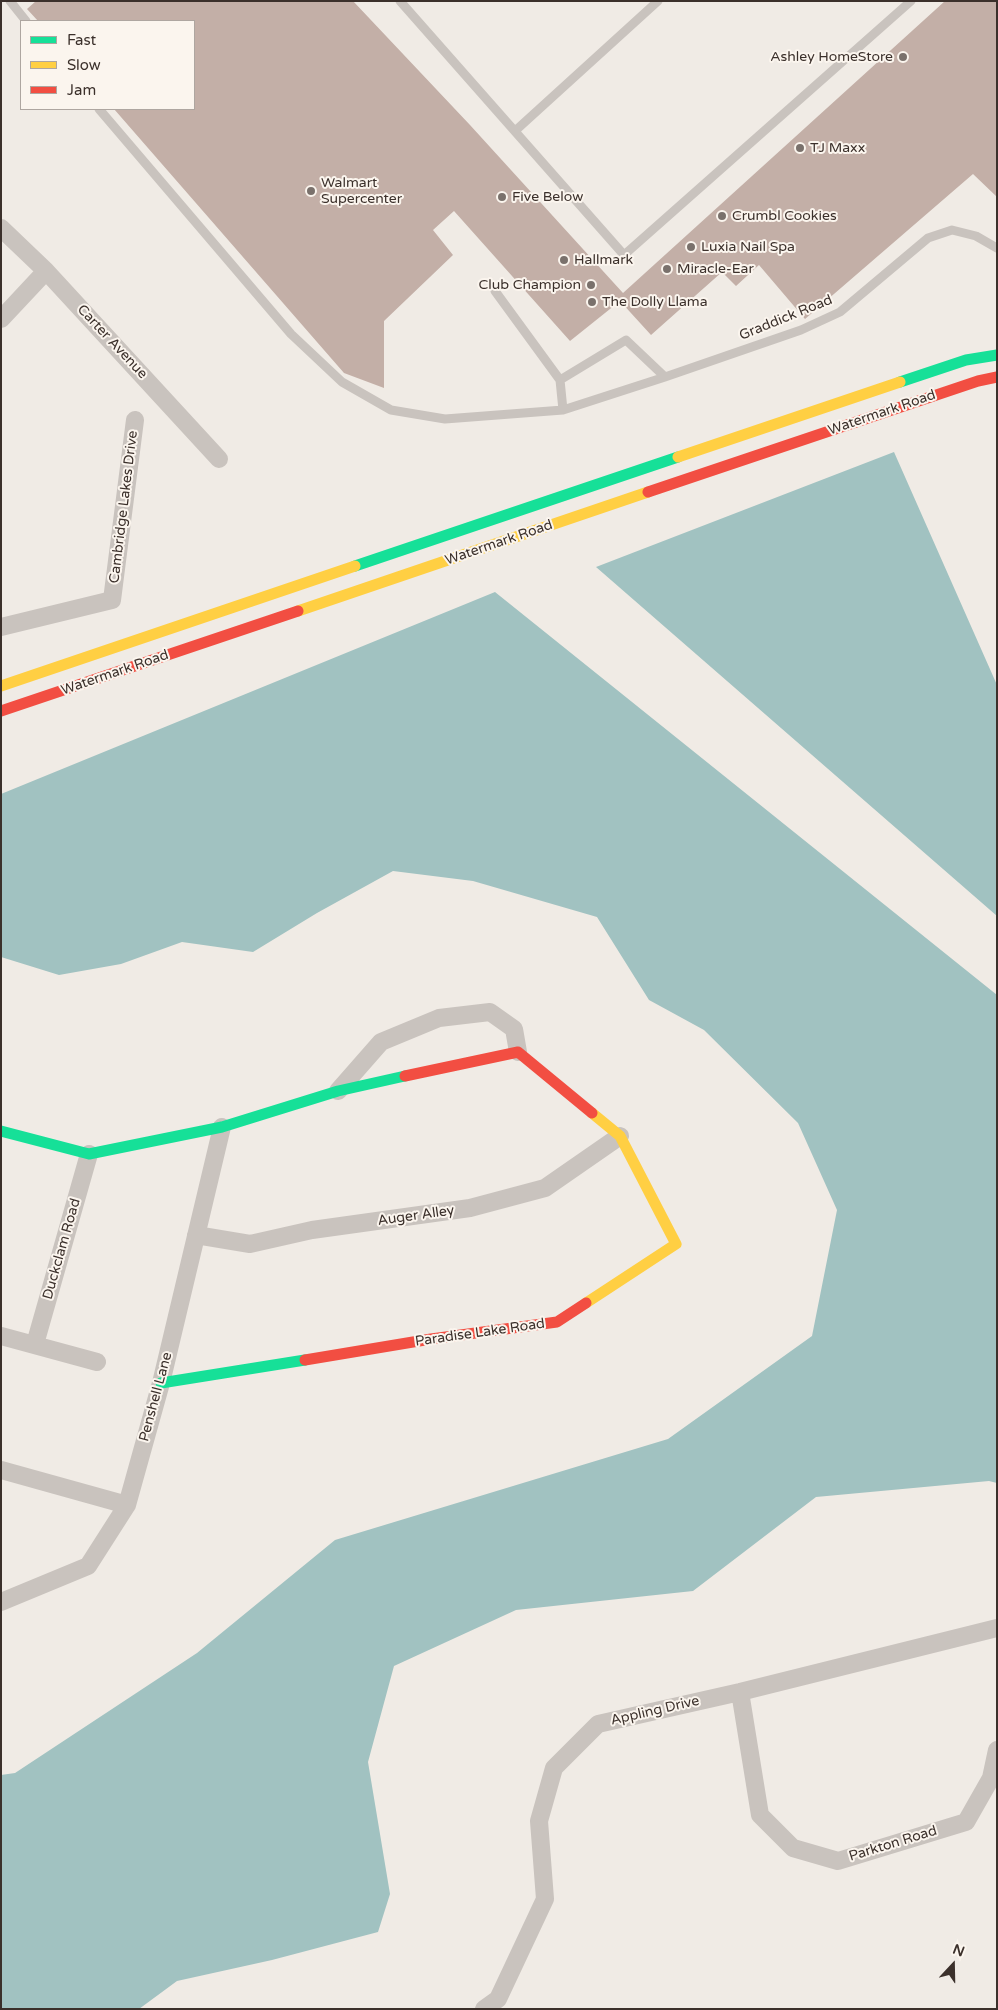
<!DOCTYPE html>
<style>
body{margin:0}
#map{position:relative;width:998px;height:2010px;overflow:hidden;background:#f0ebe5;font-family:"Varela Round",sans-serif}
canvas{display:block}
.frame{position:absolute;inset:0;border:2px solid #3b302b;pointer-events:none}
.legend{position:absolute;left:20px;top:20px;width:175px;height:90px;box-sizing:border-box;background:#fbf5ee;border:1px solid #aea6a0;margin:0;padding:6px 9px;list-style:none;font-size:15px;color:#3b302b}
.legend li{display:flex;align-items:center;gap:10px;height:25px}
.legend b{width:25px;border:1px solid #aea6a0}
.north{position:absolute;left:928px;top:1940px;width:50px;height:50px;-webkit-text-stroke:4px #fbf5ee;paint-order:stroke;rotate:21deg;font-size:14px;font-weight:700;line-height:20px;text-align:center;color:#3b302b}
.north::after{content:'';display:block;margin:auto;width:18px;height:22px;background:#3b302b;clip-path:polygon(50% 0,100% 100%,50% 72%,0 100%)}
</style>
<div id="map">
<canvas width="998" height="2010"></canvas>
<div class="frame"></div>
<ul class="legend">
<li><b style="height:6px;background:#16e098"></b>Fast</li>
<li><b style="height:6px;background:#ffcf43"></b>Slow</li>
<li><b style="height:6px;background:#f24e42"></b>Jam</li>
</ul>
<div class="north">N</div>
</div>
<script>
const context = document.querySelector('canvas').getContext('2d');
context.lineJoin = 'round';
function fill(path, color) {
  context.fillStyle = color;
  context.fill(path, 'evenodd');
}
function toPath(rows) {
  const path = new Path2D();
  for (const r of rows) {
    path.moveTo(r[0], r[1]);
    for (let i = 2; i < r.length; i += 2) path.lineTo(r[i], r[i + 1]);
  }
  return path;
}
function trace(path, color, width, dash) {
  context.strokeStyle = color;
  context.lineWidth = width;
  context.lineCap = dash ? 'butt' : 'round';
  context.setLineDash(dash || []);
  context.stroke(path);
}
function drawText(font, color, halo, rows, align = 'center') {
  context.font = font + ' "Varela Round",sans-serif';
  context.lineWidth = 4;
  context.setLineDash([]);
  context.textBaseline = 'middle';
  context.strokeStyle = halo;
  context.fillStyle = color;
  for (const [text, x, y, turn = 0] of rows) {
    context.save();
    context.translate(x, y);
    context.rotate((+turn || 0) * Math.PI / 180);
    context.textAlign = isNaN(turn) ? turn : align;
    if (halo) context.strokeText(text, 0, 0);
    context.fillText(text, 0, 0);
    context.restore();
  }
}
fill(toPath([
 [894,452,997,685,997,916,596,567],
 [495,592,997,995,997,1483,989,1481,816,1497,693,1591,516,1610,394,1666,368,1762,390,1894,378,1932,272,1960,177,1981,139,2009,1,2009,1,1775,15,1773,197,1653,335,1540,668,1439,812,1336,837,1210,798,1123,704,1030,649,1000,597,917,473,881,393,871,317,913,253,952,182,942,121,964,59,975,1,957,1,794]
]), '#a1c2c1');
fill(toPath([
 [36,1,353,1,470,125,623,293,945,1,997,1,997,197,973,174,805,319,759,265,736,286,722,272,651,335,620,301,570,341,454,211,433,230,453,255,384,321,384,388,344,373,114,109,194,109,194,21,38,21,27,9]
]), '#c3afa7');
trace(toPath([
 [10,1,26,21],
 [400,1,624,255,911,1],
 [99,109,291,334,342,382,391,410,445,419,563,410,665,377,801,330,840,312,928,238,952,230,976,236,997,248],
 [515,131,658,1],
 [495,291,560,380,563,410],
 [560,380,626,340,665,377]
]), '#c9c3be', 9);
trace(toPath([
 [1,228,46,271,219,459],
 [1,319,46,271],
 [1,627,112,600,135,420],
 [338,1091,381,1042,439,1018,490,1012,514,1029,518,1052],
 [196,1235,250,1244,312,1230,470,1208,545,1188,620,1136],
 [1,1336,97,1362],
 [35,1344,89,1154],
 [1,1470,127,1505],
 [1,1602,88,1566,127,1505,161,1383,222,1127],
 [740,1692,760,1815,793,1848,838,1861,966,1822,991,1778,997,1750],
 [484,2009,498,1999,545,1899,539,1821,554,1768,598,1724,740,1692,997,1628]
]), '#c9c3be', 18);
trace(toPath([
 [900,382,966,360,997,355],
 [355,566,678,457],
 [1,1131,89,1154,222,1127,338,1091,405,1076],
 [161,1383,305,1360]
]), '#16e098', 11);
trace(toPath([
 [678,457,900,382],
 [298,611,648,492],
 [1,686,355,566],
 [586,1303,676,1244,620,1136,592,1113]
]), '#ffcf43', 11);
trace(toPath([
 [648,492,978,381,997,377],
 [1,711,298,611],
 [405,1076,518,1052,592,1113],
 [305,1360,431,1339,557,1322,586,1303]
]), '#f24e42', 11);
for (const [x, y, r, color] of [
 [903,57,5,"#7a716c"],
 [800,148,5,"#7a716c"],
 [311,191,5,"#7a716c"],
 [502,197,5,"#7a716c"],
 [722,216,5,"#7a716c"],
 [691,247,5,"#7a716c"],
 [564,260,5,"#7a716c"],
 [667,269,5,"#7a716c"],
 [591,285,5,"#7a716c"],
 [592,302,5,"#7a716c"]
]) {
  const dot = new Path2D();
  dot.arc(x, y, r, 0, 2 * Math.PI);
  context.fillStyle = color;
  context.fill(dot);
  trace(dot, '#fbf5ee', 2);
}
drawText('14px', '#3b302b', '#fbf5ee', [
 ["Ashley HomeStore",893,57,"right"],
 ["TJ Maxx",810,148],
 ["Walmart",321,183],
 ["Supercenter",321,199],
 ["Five Below",512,197],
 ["Crumbl Cookies",732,216],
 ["Luxia Nail Spa",701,247],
 ["Hallmark",574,260],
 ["Miracle-Ear",677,269],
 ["Club Champion",581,285,"right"],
 ["The Dolly Llama",602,302]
], 'left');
drawText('14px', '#3b302b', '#fbf5ee', [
 ["Graddick Road",786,318,-22],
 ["Carter Avenue",112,342,47],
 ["Watermark Road",882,413,-19],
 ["Cambridge Lakes Drive",124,507,-83],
 ["Watermark Road",499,543,-19],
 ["Watermark Road",115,673,-19],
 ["Auger Alley",416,1216,-8],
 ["Duckclam Road",62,1249,-74],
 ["Paradise Lake Road",480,1333,-8],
 ["Penshell Lane",156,1397,-75],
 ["Appling Drive",655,1711,-13],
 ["Parkton Road",893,1844,-17]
]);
</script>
